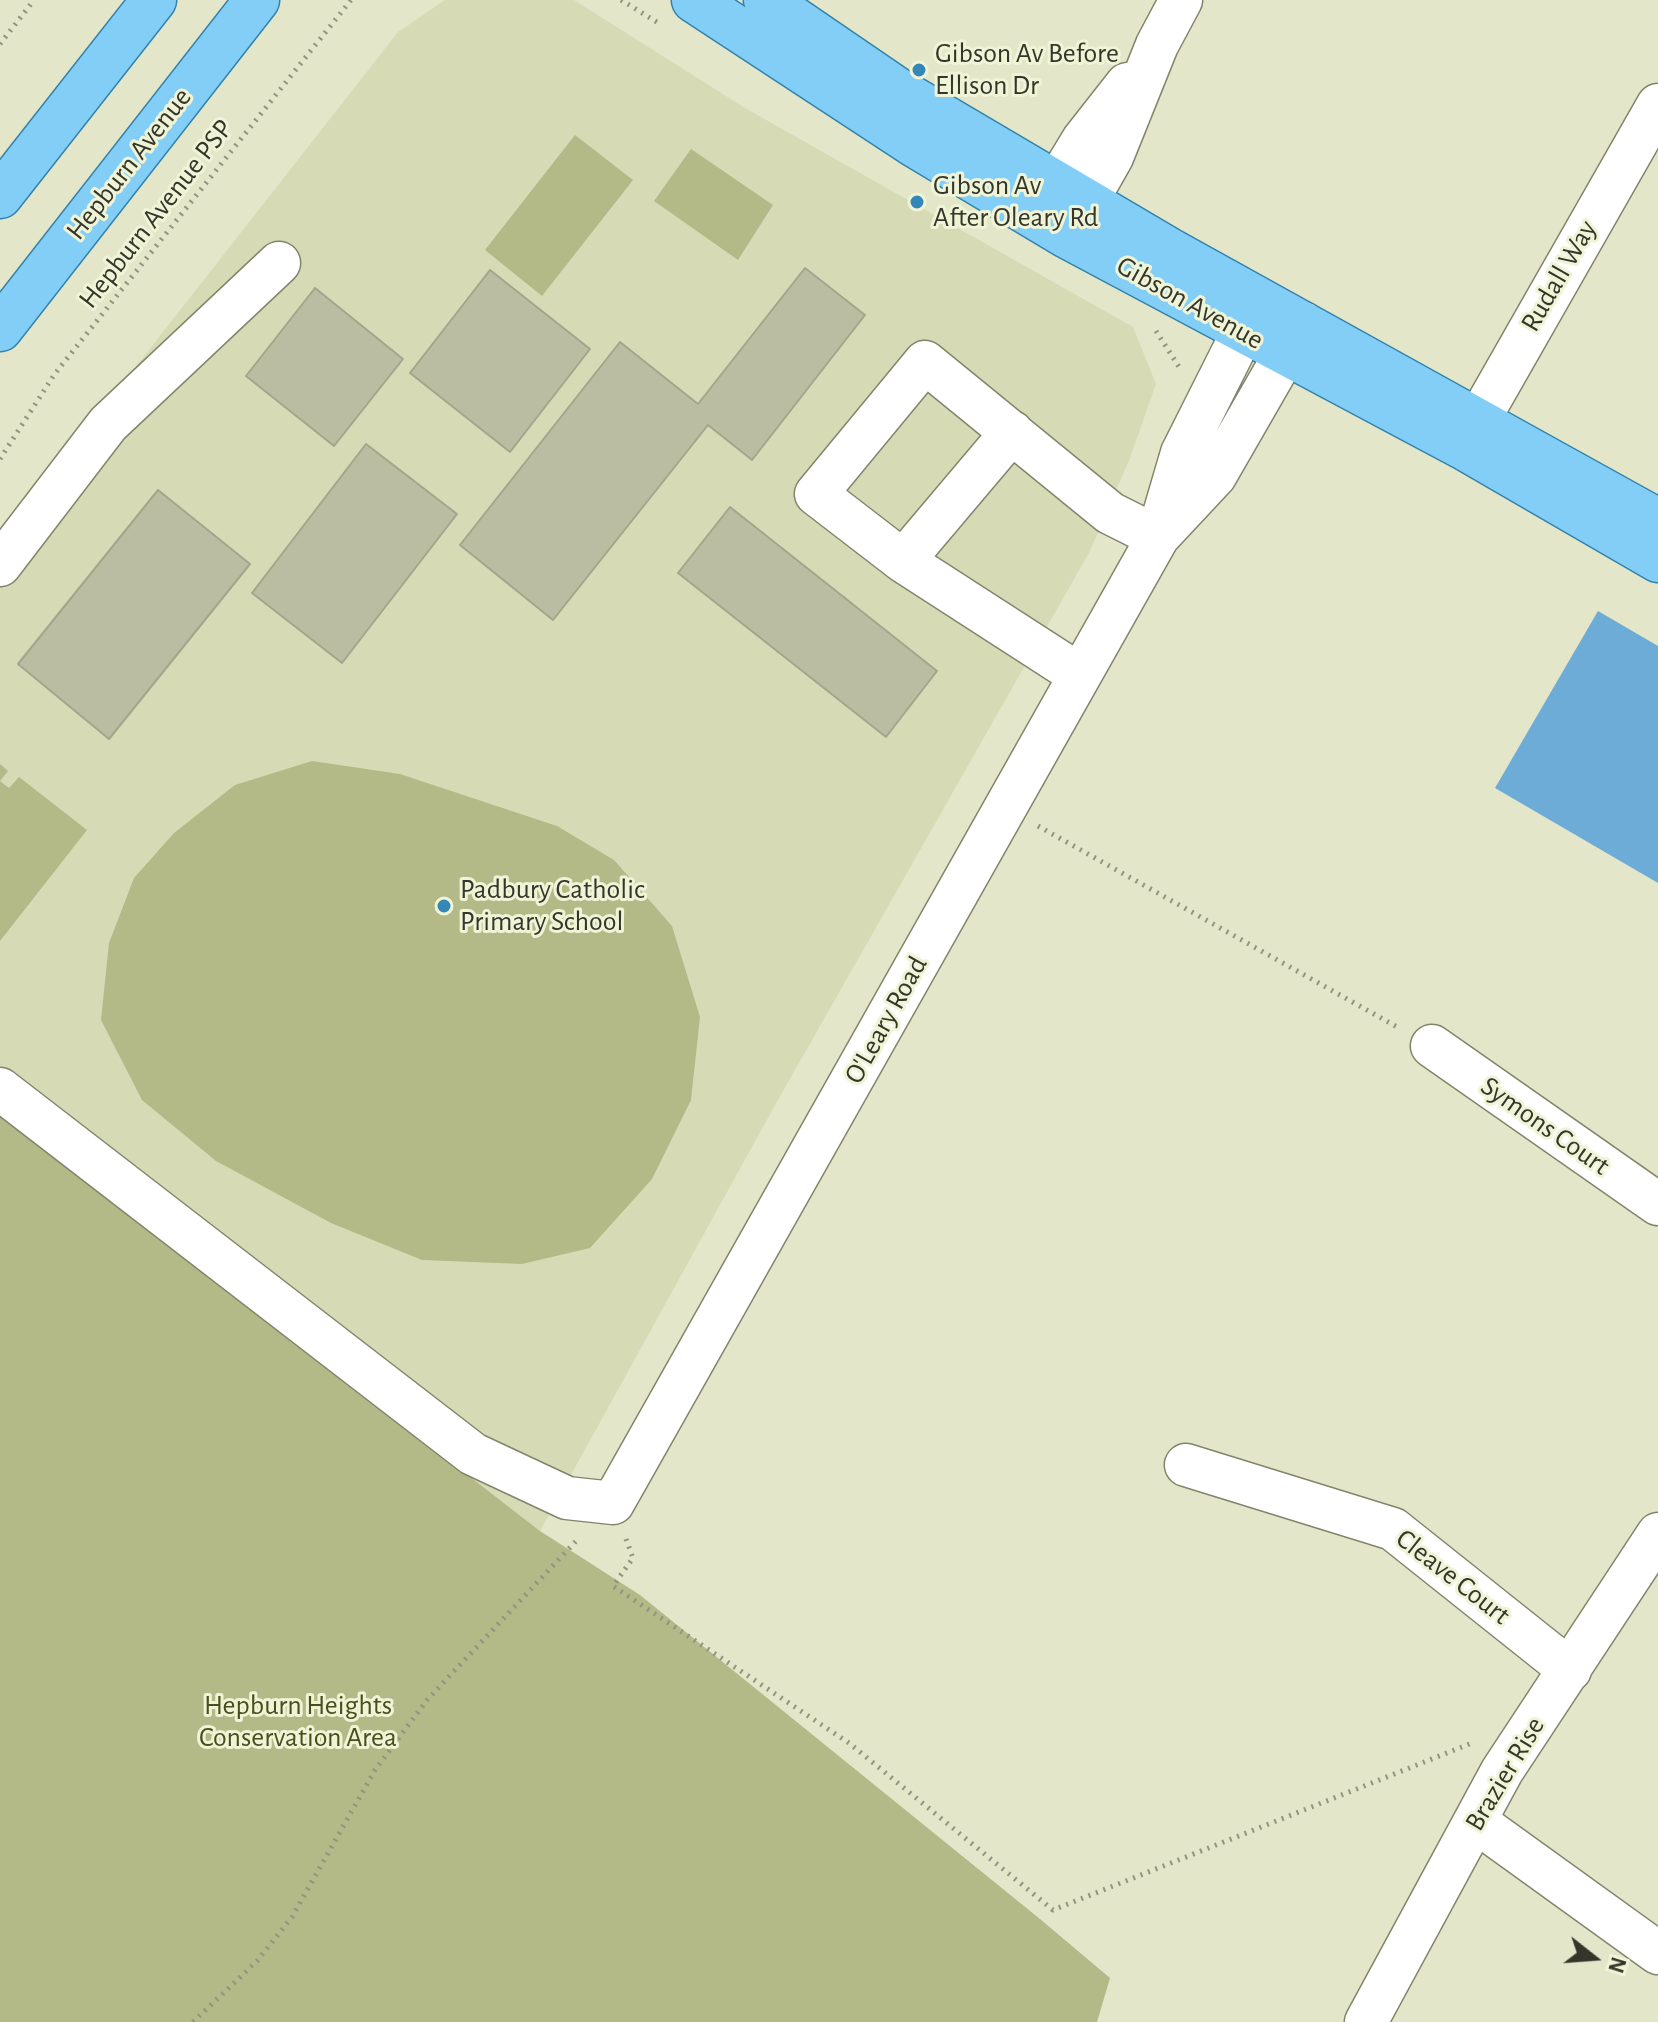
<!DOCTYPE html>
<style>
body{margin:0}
#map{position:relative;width:1658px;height:2022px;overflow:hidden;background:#e3e6c9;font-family:"Alegreya Sans",sans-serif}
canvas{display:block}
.north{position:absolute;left:1554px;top:1918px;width:80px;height:80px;-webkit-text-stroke:6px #f0f4d6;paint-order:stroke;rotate:107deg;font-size:22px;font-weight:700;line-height:32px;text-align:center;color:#35362b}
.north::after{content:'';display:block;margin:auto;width:28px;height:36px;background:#35362b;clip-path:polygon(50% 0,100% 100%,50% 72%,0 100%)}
</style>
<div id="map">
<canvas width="1658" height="2022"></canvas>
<div class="north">N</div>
</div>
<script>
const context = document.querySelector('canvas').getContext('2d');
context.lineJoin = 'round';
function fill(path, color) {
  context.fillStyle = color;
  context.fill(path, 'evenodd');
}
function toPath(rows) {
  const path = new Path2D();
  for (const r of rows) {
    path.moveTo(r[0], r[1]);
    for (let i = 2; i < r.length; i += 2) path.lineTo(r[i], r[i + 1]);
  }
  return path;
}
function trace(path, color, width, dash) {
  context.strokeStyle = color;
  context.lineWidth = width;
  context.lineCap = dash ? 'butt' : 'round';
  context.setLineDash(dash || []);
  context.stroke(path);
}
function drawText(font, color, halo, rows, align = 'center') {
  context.font = font + ' "Alegreya Sans",sans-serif';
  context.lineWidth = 6;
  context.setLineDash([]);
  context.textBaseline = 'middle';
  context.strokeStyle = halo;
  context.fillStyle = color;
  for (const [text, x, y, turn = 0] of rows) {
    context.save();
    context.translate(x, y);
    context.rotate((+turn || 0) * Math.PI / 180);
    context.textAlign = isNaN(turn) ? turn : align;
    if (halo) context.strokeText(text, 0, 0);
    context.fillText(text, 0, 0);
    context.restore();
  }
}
fill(toPath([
 [445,0,574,0,745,108,1133,327,1156,384,1130,458,1090,551,774,1107,540,1531,0,1113,0,540,398,32]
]), '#d6dbb6');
fill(toPath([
 [575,135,633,180,542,296,485,250],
 [691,149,773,205,738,260,654,201],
 [312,761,400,774,557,826,614,860,672,926,700,1017,691,1100,652,1179,590,1248,522,1264,422,1260,331,1223,216,1161,142,1100,101,1020,109,943,134,878,174,833,235,785],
 [0,764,8,771,0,781,9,788,19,777,87,830,0,941],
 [0,1113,540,1531,640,1595,1040,1919,1110,1978,1097,2022,0,2022]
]), '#b3b987');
fill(toPath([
 [1598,611,1658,646,1658,883,1495,788]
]), '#6cacd6');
const building = toPath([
 [805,268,865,315,752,460,708,425,553,620,460,545,620,342,698,404,805,268],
 [490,270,590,349,510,452,410,373,490,270],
 [315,288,403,359,334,446,246,376,315,288],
 [366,444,457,514,342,663,252,593,366,444],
 [158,490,250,564,109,739,18,664,158,490],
 [730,507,937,671,886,737,678,573,730,507]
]);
fill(building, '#babda1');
trace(building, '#a3a68b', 2);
const minor = toPath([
 [1038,214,1083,140,1127,84],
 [1069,233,1112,157,1157,45,1181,0],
 [1463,447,1658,105],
 [1160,528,1182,453,1259,300],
 [903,561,1012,432],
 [0,565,108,424,279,263],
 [1078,674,903,561,816,494,925,362,1110,513,1158,537],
 [1432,1046,1658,1204],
 [0,1089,473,1454,567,1498,613,1503,1158,537,1215,476,1303,323],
 [1186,1465,1393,1529,1570,1670],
 [1475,1821,1658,1953],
 [1366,2022,1502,1771,1658,1534]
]);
const major = toPath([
 [694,0,915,145,1067,236,1463,447,1658,560],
 [766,0,896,89,1169,250,1658,521],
 [0,196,154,0],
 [0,329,257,0]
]);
trace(minor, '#82856b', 45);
trace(major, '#3283ac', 47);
trace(toPath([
 [621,0,660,24],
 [0,44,34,0],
 [1156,331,1181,370],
 [0,459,54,375,351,0],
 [1038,826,1399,1028],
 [626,1539,633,1558,613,1586,849,1743,1053,1910,1472,1743],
 [193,2022,257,1961,292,1917,375,1770,427,1700,577,1540]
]), '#92947f', 5, [2, 6]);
trace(minor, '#fff', 42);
trace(major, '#83cef7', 44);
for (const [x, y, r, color] of [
 [919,70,8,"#3587b7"],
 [917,202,8,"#3587b7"],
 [444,906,8,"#3587b7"]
]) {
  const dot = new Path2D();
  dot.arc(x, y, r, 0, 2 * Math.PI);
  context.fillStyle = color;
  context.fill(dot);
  trace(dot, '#f0f4d6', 3);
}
drawText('28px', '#35362b', '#f0f4d6', [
 ["Gibson Av Before",935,54],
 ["Ellison Dr",935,86],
 ["Gibson Av",933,186],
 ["After Oleary Rd",933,218],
 ["Padbury Catholic",460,890],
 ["Primary School",460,922]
], 'left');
drawText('28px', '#35362b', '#f0f4d6', [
 ["Hepburn Avenue",129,164,-52],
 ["Hepburn Avenue PSP",156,214,-52],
 ["Rudall Way",1559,276,-60],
 ["Gibson Avenue",1190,303,29],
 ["O'Leary Road",886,1020,-61],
 ["Symons Court",1545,1126,35],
 ["Cleave Court",1453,1577,38],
 ["Brazier Rise",1505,1774,-59]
]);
drawText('28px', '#4a4e1b', '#f0f4d6', [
 ["Hepburn Heights",298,1706],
 ["Conservation Area",298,1738]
]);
</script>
